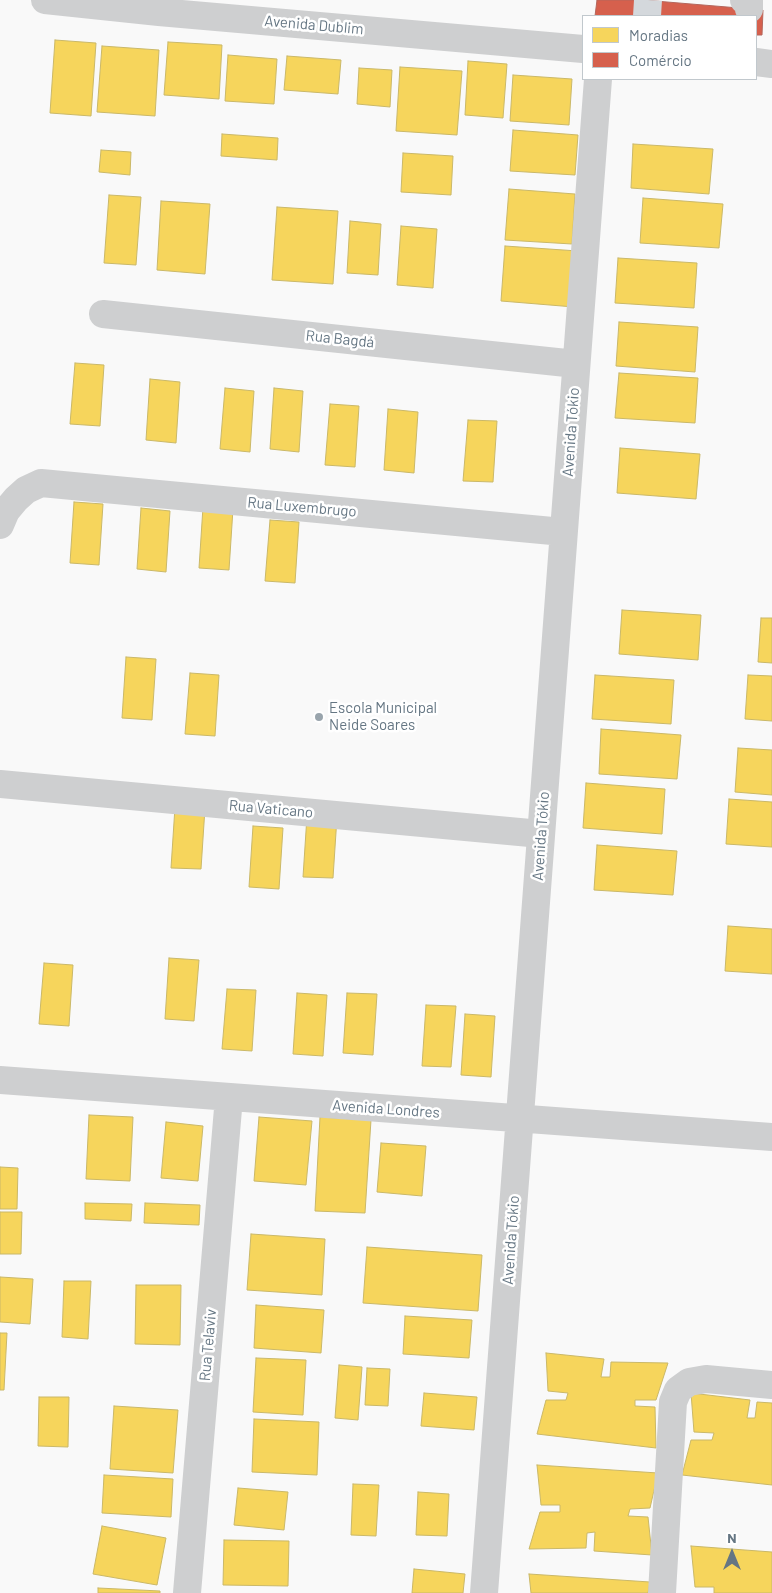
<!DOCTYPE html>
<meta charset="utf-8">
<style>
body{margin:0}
#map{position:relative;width:772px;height:1593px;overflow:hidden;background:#f9f9f9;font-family:Barlow,sans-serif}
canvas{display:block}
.legend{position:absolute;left:582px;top:15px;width:175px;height:65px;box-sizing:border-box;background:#fff;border:1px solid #c1c8cd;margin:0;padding:6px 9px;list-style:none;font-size:15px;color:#657683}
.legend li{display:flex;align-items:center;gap:10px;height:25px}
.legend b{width:25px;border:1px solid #c1c8cd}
.north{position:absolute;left:707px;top:1528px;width:50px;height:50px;-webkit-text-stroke:4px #fff;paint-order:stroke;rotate:0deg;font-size:14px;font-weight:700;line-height:20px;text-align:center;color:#657683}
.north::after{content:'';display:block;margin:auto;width:18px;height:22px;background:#657683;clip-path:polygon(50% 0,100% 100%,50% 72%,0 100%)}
</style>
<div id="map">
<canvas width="772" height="1593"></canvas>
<ul class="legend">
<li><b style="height:14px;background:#f6d55c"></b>Moradias</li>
<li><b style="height:14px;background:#d6604d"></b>Comércio</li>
</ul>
<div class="north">N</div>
</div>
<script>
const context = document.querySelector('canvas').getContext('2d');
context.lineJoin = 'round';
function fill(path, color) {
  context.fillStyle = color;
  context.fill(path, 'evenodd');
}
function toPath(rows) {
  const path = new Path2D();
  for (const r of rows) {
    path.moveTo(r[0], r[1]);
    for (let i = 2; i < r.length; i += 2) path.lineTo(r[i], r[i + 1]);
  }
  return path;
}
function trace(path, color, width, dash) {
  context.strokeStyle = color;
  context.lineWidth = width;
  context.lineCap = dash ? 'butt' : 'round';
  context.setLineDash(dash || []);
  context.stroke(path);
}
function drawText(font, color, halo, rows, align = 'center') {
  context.font = font + ' Barlow,sans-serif';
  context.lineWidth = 5;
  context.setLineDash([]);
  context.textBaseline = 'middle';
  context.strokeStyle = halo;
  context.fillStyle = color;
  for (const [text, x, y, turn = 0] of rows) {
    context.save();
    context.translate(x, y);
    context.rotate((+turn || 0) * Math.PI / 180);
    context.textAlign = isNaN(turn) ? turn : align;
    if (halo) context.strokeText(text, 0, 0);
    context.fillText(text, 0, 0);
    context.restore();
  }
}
const homes = toPath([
 [55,40,96,43,91,116,50,113,55,40],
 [168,42,222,45,219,99,164,95,168,42],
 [102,46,159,50,155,116,97,112,102,46],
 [228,55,277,59,274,104,225,101,228,55],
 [287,56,341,60,338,94,284,90,287,56],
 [468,61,507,64,503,118,465,115,468,61],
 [400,67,462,71,457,135,396,131,400,67],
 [359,68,392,70,390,107,357,104,359,68],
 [513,75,572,79,569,125,510,121,513,75],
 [513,130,578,135,575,175,510,171,513,130],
 [222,134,278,138,277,160,221,156,222,134],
 [633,144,713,149,709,194,631,188,633,144],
 [101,150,131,152,130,175,99,172,101,150],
 [403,153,453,156,451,195,401,192,403,153],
 [509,189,575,194,572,244,505,240,509,189],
 [109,195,141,197,136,265,104,263,109,195],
 [643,198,723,204,719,248,640,243,643,198],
 [161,201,210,204,205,274,157,270,161,201],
 [277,207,338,211,333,284,272,280,277,207],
 [350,221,381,224,378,275,347,273,350,221],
 [401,226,437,229,433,288,397,285,401,226],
 [505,246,578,251,574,307,501,301,505,246],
 [618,258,697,263,694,308,615,303,618,258],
 [619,322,698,327,695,372,616,366,619,322],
 [75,363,104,365,100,426,70,424,75,363],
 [619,373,698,378,695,423,615,418,619,373],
 [150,379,180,382,176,443,146,440,150,379],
 [225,388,254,391,250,452,220,449,225,388],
 [274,388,303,391,299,452,270,449,274,388],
 [330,404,359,406,355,467,325,465,330,404],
 [388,409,418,412,414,473,384,470,388,409],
 [468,420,497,421,493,482,463,481,468,420],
 [620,448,700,454,696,499,617,493,620,448],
 [74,502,103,504,99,565,70,563,74,502],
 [203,507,233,509,229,570,199,568,203,507],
 [141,508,170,511,166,572,137,569,141,508],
 [270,520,299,522,295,583,265,581,270,520],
 [622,610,701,615,698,660,619,654,622,610],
 [761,618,772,618,772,663,758,662,761,618],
 [126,657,156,659,152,720,122,718,126,657],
 [190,673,219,675,215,736,185,734,190,673],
 [595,675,674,680,671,724,592,719,595,675],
 [748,675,772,676,772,721,745,719,748,675],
 [601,729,681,735,677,779,599,774,601,729],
 [738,748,772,750,772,795,735,792,738,748],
 [586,783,665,789,662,834,583,828,586,783],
 [729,799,772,802,772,847,726,844,729,799],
 [175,807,205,808,201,869,171,868,175,807],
 [307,816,337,817,333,878,303,877,307,816],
 [253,826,283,828,279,889,249,887,253,826],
 [597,845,677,851,673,895,594,890,597,845],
 [728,926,772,929,772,974,725,971,728,926],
 [169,958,199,960,194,1021,165,1019,169,958],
 [44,963,73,965,69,1026,39,1024,44,963],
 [227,989,256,990,252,1051,222,1049,227,989],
 [297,993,327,995,323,1056,293,1054,297,993],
 [347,993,377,994,373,1055,343,1053,347,993],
 [426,1005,456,1006,451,1067,422,1066,426,1005],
 [465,1014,495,1016,491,1077,461,1075,465,1014],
 [89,1115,133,1117,130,1181,86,1179,89,1115],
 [259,1117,312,1121,306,1185,254,1181,259,1117],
 [320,1117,371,1120,365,1213,315,1211,320,1117],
 [166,1122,203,1126,198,1181,161,1178,166,1122],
 [381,1143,426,1146,422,1196,377,1192,381,1143],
 [0,1167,18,1168,17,1209,0,1209,0,1167],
 [85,1203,132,1204,131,1221,85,1219,85,1203],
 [145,1203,200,1205,199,1225,144,1223,145,1203],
 [0,1212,22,1212,21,1254,0,1254,0,1212],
 [251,1234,325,1239,322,1295,247,1290,251,1234],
 [367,1247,482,1255,478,1311,363,1303,367,1247],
 [0,1277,33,1279,30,1324,0,1322,0,1277],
 [64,1281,91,1281,88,1339,62,1337,64,1281],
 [136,1285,181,1285,180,1345,135,1344,136,1285],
 [256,1305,324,1310,321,1353,254,1348,256,1305],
 [405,1316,472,1320,469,1358,403,1354,405,1316],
 [0,1333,7,1333,4,1390,0,1390,0,1333],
 [546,1353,604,1359,601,1377,610,1377,611,1362,668,1363,656,1400,635,1400,635,1406,655,1407,656,1448,537,1434,546,1400,566,1400,568,1393,548,1391,546,1353],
 [256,1358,306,1360,303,1415,253,1412,256,1358],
 [339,1365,362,1367,358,1420,335,1418,339,1365],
 [367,1368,390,1369,388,1406,365,1405,367,1368],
 [424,1393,477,1397,474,1430,421,1426,424,1393],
 [691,1393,750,1400,747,1418,755,1418,757,1402,772,1403,772,1485,682,1475,691,1440,712,1440,714,1433,694,1432,691,1393],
 [39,1397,69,1397,68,1447,38,1446,39,1397],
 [114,1406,178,1410,173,1473,110,1469,114,1406],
 [254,1419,319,1422,317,1475,252,1472,254,1419],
 [537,1465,658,1473,650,1508,630,1509,628,1516,648,1517,652,1555,594,1551,595,1532,587,1533,586,1548,529,1549,540,1512,560,1512,560,1505,541,1505,537,1465],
 [104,1475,173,1479,171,1517,102,1513,104,1475],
 [353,1484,379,1485,376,1536,351,1535,353,1484],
 [238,1488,288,1492,284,1530,234,1525,238,1488],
 [418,1492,449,1494,447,1536,416,1535,418,1492],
 [102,1526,166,1538,157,1585,93,1574,102,1526],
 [224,1540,289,1541,288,1586,223,1585,224,1540],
 [691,1546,772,1552,772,1593,714,1593,714,1587,695,1587,691,1546],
 [414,1569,465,1574,463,1593,412,1593,414,1569],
 [529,1574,650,1582,648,1593,531,1593,529,1574],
 [98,1588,160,1591,160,1593,98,1593,98,1588]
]);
fill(homes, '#f6d55c');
trace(homes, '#cab868', 1);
const shops = toPath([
 [597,0,643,0,763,10,762,35,756,35,756,16,595,16,597,0]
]);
fill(shops, '#d6604d');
trace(shops, '#b4675d', 1);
trace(toPath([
 [647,16,648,0]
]), '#d4d8dc', 28, [28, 14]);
trace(toPath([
 [45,0,159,12,583,49],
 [744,0,749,0,749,9],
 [756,62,772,64],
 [103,314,576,364],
 [0,525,6,511,16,499,26,490,41,483,563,532],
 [0,784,541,834],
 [0,1080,772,1137],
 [187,1593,229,1097],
 [484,1593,598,79],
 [662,1593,673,1402,678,1390,689,1382,706,1379,772,1385]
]), '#cecfd0', 28);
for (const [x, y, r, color] of [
 [319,717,5,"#99a4ac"]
]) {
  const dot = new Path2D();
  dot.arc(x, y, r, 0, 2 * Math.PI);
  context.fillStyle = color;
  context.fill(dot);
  trace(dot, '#fff', 2);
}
drawText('15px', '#657683', '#fff', [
 ["Avenida Dublim",314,25,5],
 ["Rua Bagdá",340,339,6],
 ["Avenida Tókio",571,432,-86],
 ["Rua Luxembrugo",302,507,5],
 ["Rua Vaticano",271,809,5],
 ["Avenida Tókio",541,836,-86],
 ["Avenida Londres",386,1109,4],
 ["Avenida Tókio",511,1240,-86],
 ["Rua Telaviv",208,1345,-85]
]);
drawText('15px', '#657683', '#fff', [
 ["Escola Municipal",329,708],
 ["Neide Soares",329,725]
], 'left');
</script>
